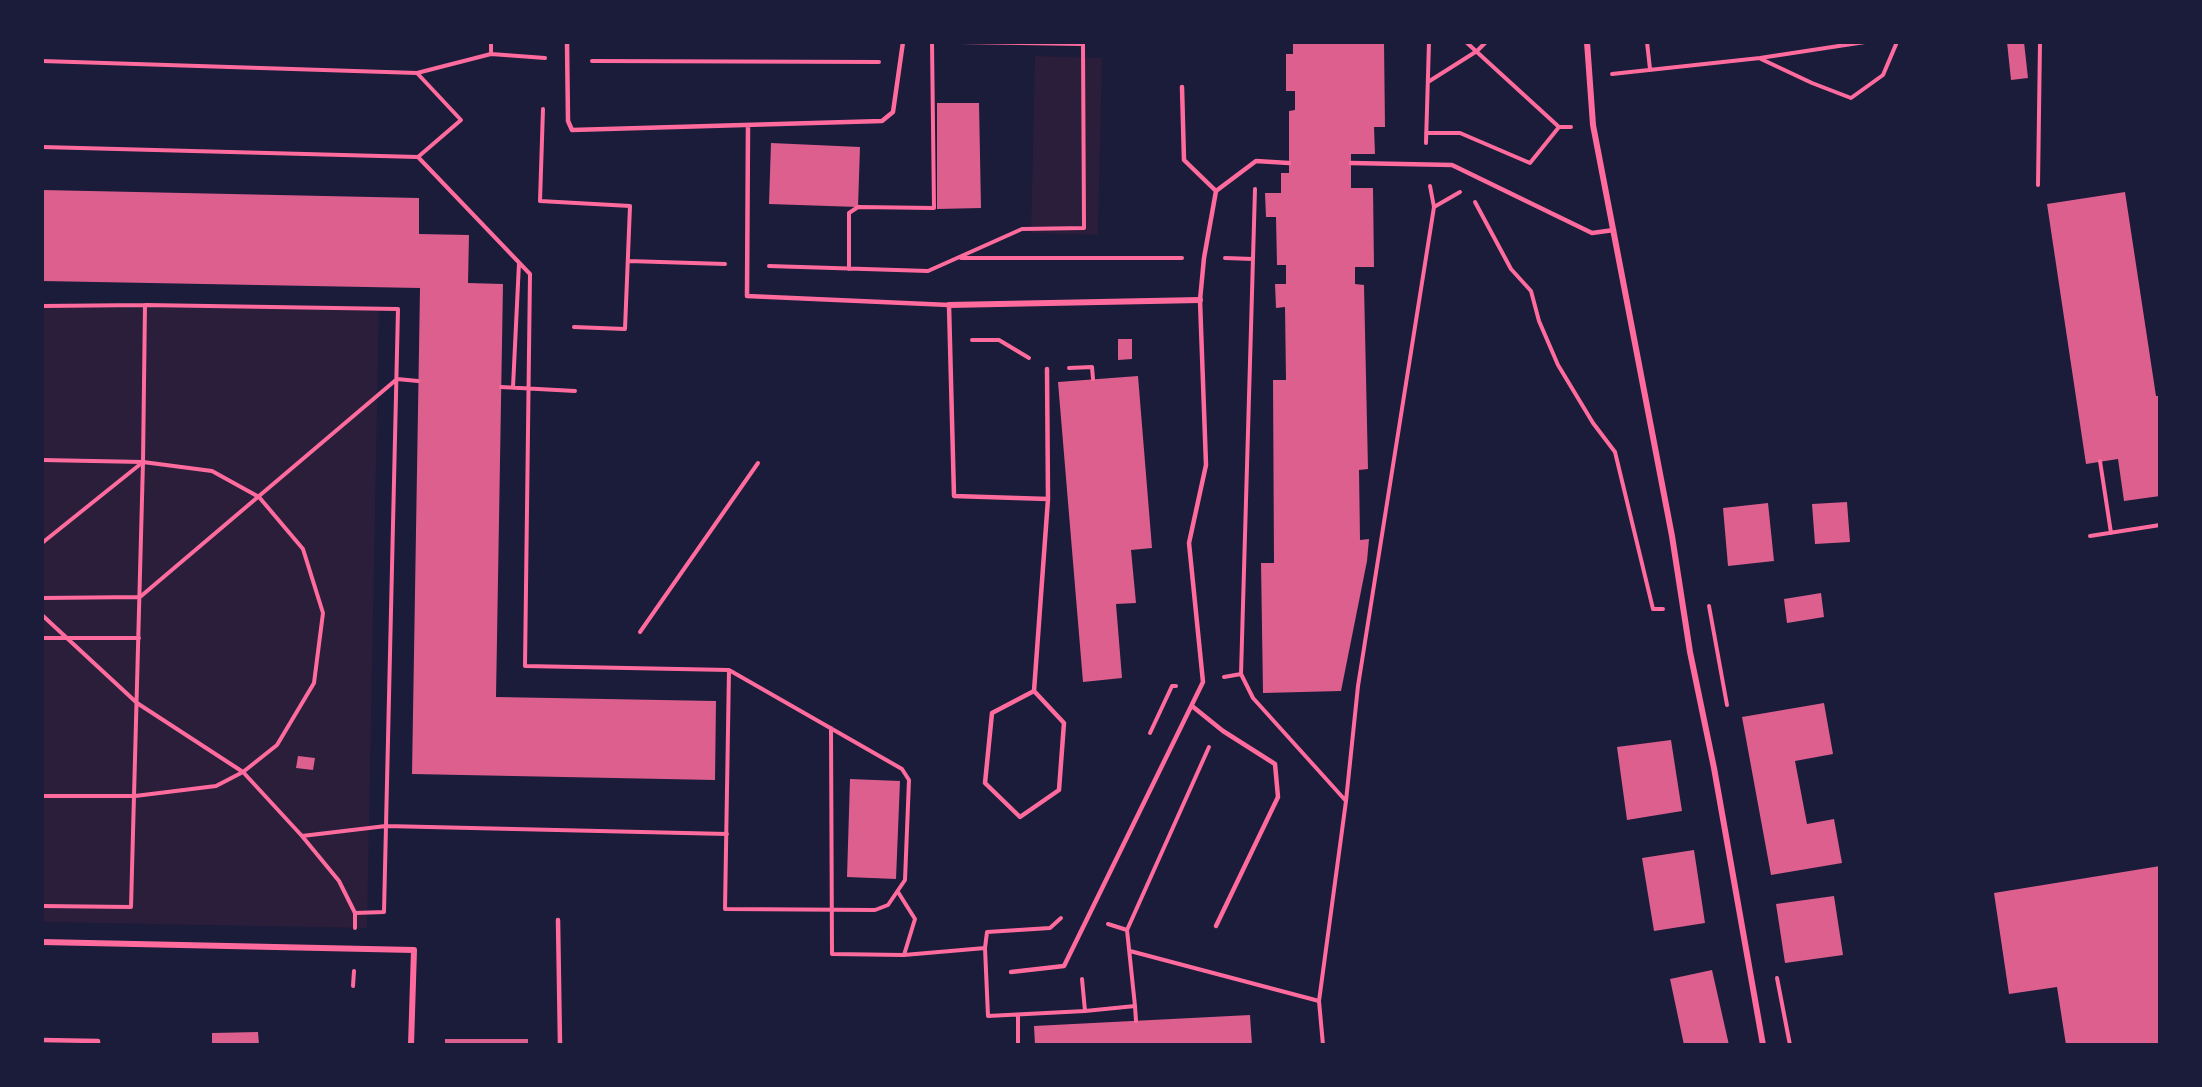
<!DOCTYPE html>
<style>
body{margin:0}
#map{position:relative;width:2202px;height:1087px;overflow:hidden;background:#1b1b3a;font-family:"Noto Sans",sans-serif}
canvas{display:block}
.frame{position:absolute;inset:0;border:44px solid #1b1b3a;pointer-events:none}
</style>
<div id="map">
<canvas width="2202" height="1087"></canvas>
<div class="frame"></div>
</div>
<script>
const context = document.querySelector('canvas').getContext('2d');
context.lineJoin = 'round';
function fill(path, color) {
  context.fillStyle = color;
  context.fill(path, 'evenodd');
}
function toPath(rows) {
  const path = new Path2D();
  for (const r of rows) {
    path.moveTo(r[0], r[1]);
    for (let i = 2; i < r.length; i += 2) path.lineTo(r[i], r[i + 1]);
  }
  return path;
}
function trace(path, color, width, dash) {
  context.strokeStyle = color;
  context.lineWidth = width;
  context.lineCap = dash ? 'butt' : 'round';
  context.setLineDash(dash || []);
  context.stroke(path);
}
fill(toPath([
 [1035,56,1102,58,1098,235,1031,233],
 [42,306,379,307,367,928,42,922]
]), '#2a1e3b');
fill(toPath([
 [1293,42,1384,42,1385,127,1374,127,1375,154,1351,154,1351,188,1373,188,1374,267,1355,267,1355,284,1364,285,1368,469,1359,470,1360,540,1369,539,1367,561,1341,691,1263,693,1261,563,1274,563,1273,380,1286,380,1285,307,1276,308,1275,284,1286,284,1286,265,1277,265,1276,217,1266,217,1265,193,1281,193,1281,173,1289,173,1289,111,1295,110,1295,91,1286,91,1286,54,1293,54],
 [2007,42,2024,42,2028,78,2011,80],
 [937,103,979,103,981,208,937,209],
 [771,143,860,147,858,207,769,204],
 [42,190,419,198,419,234,469,235,468,283,503,284,496,697,716,701,715,780,412,774,420,288,42,281],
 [2125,192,2156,396,2160,396,2160,496,2124,501,2118,459,2086,464,2047,204],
 [1118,339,1132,339,1132,359,1118,360],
 [1138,376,1152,548,1131,550,1136,603,1116,604,1122,678,1083,682,1058,382],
 [1847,502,1850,542,1815,544,1812,504],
 [1768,503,1774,561,1728,566,1723,508],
 [1821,593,1824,617,1787,623,1784,599],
 [1824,703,1833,754,1795,761,1807,824,1834,819,1842,863,1771,875,1742,717],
 [1671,740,1682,811,1627,820,1617,747],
 [298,756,315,758,313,770,296,768],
 [850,779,900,781,896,879,847,877],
 [1694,850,1705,923,1654,931,1642,858],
 [2160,866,2160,1045,2066,1045,2057,987,2009,994,1994,893],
 [1834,896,1843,955,1785,963,1776,904],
 [1712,970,1729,1045,1684,1045,1670,979],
 [1250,1015,1252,1045,1035,1045,1034,1026],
 [258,1032,259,1045,212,1045,212,1033],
 [445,1039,528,1039,528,1045,445,1045]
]), '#dd5f8e');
trace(toPath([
 [1466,42,1559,127],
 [1647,42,1650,69],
 [491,54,491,42],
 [1761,59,1812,83,1851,98,1883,75,1897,42],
 [42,61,417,73,491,54,545,58],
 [592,61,879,62],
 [417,73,461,120,418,157],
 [1612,74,1760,58,1865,42],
 [1428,82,1477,51,1486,42],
 [543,109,540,201,630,206,625,329,574,327],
 [1426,133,1460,133,1530,163,1559,127,1571,127],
 [1426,143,1429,42],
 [42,147,418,157,530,274,525,666,729,670,902,769,909,780,905,880,888,905,875,910,725,909,729,670],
 [2038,185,2040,42],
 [1475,202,1511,269,1531,291,1539,321,1558,365,1593,423,1615,452,1653,609,1663,609],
 [1434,207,1460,192],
 [961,258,1182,258],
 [1225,258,1253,259],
 [628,261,725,264],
 [769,266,928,271,1022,229,1084,228,1083,44,959,42],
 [849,269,849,213,858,207,934,208,932,42],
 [42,306,145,305,398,309,384,912,355,913],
 [972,340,999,340,1029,358],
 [1069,368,1092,367,1093,379],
 [501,387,575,391],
 [513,387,519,263],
 [42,460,143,462,212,471,259,497,303,549,323,613,314,683,277,745,243,772,216,786,135,796,42,796],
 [2100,461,2111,533],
 [2090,536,2160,525],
 [42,543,143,462],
 [42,598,140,597,397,379,418,381],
 [1709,606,1727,705],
 [42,615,137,703,243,772,302,836,339,881,355,913,355,928],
 [640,632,758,463],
 [42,638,139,638],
 [1241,674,1253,698,1346,801,1319,1001,1323,1045],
 [1224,677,1241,674,1255,189],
 [831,728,832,954,904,955,985,948,987,932,1050,928,1061,918],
 [1150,733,1172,686,1176,686],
 [1346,801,1358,686,1434,207,1430,186],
 [302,836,386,826,727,834],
 [898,892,915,919,904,955],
 [42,906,131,907,143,462,145,305],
 [1108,924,1127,930,1135,1006],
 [1127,930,1209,747],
 [985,948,988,1016,1085,1011,1135,1006,1136,1021],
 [1130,951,1319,1001],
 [1777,978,1790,1045],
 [1082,979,1085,1011],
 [353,986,354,971],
 [1018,1045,1018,1015]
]), '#ff6b9d', 4);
trace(toPath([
 [567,42,568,121,572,130,882,121,893,112,903,42],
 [1182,87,1184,160,1216,191],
 [748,125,747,296,949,305,954,496,1048,499,1047,369],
 [1351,163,1452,165,1592,233,1614,230],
 [1034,691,992,713,985,783,1020,817,1059,790,1064,723,1034,691,1048,499],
 [1192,706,1223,731,1275,764,1278,797,1216,926],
 [558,920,560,1045],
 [1011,972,1064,966,1203,682,1189,543,1206,465,1200,300,1204,258,1216,191,1256,161,1289,163],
 [42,1040,98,1041,98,1045]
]), '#ff6b9d', 4.5);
trace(toPath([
 [1587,42,1593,125,1672,536,1690,652,1714,768,1763,1045],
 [949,305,1200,300],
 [42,942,414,950,411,1045]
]), '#ff6b9d', 6);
</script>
